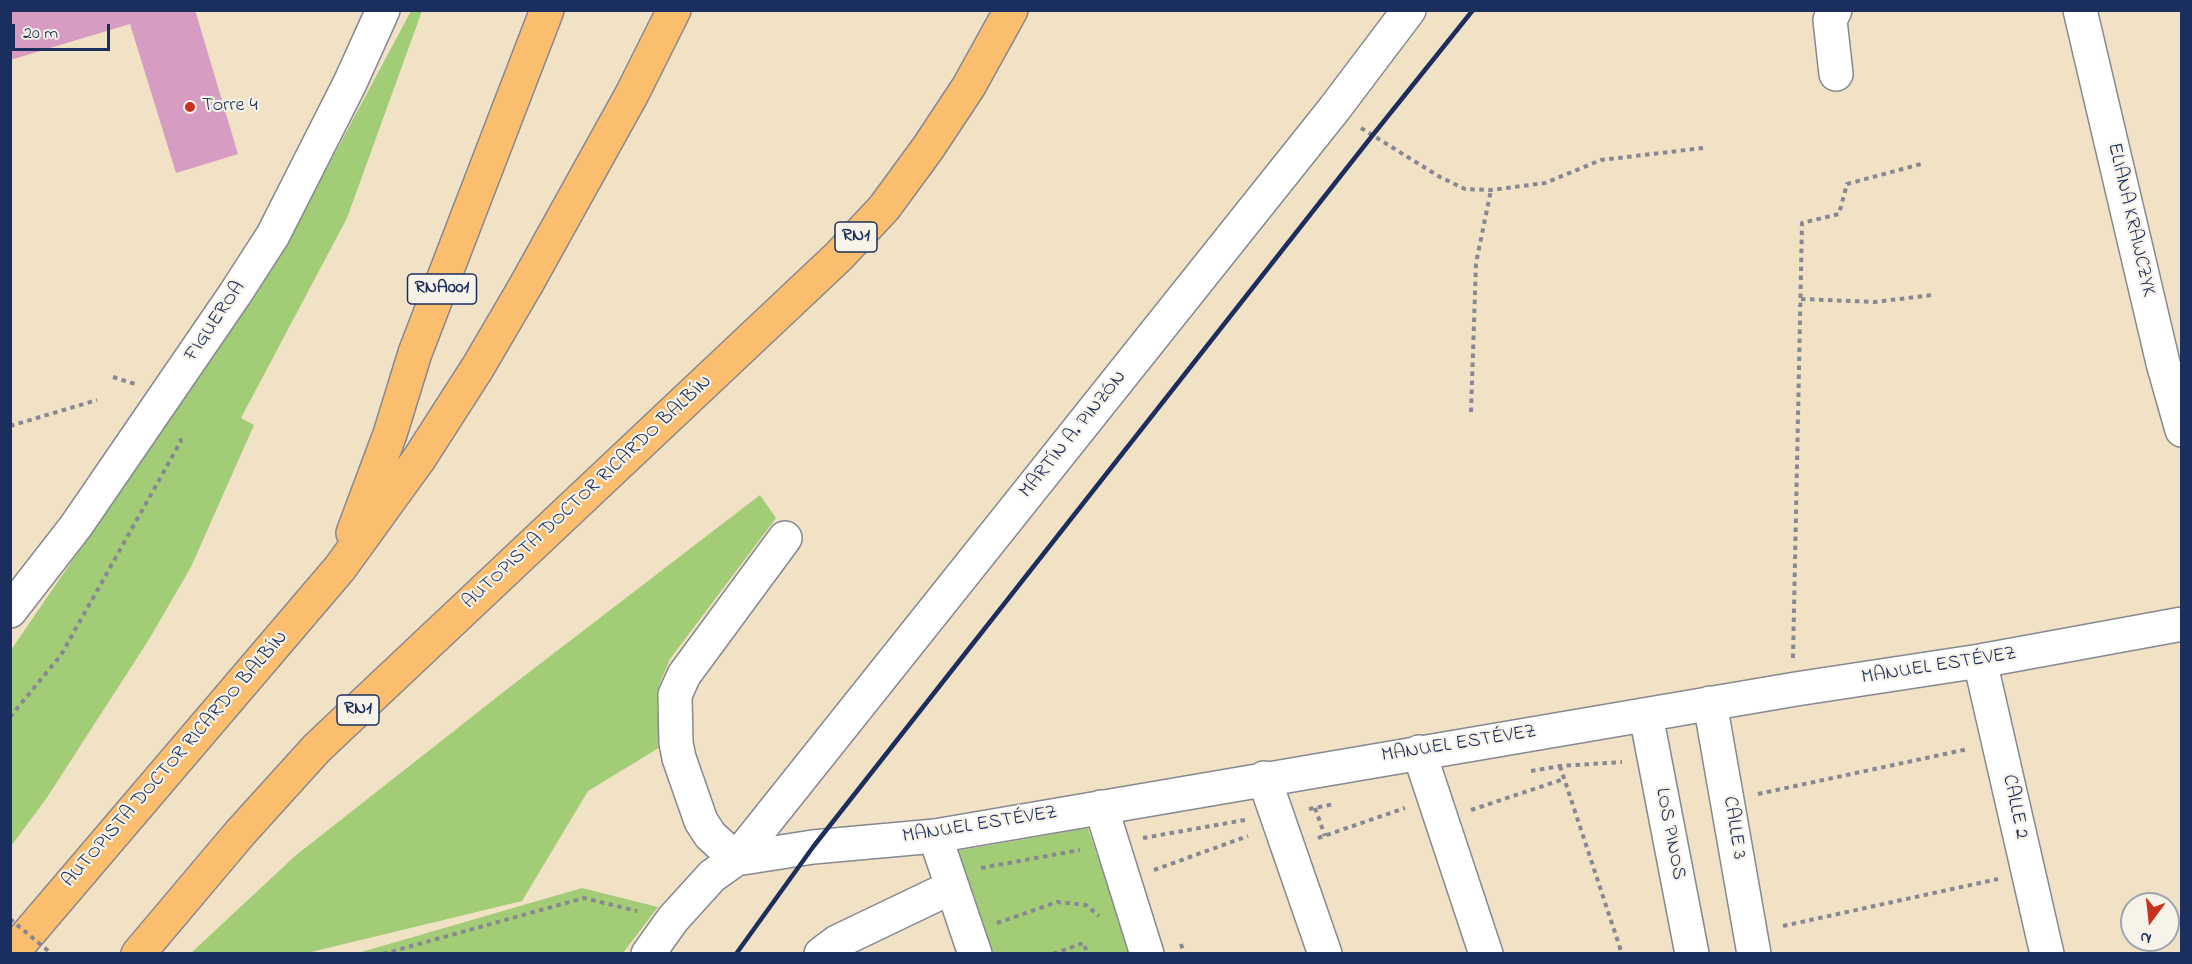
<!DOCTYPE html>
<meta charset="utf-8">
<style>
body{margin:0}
#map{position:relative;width:2192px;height:964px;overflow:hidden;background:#f1e1c5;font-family:"Indie Flower",sans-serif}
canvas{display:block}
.frame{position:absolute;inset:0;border:12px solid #1b2f5e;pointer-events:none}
.north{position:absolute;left:2120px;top:892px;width:60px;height:60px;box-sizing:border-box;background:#f7f3e8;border:2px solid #9fa5b1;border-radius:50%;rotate:195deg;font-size:16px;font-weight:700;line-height:24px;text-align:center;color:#1b2f5e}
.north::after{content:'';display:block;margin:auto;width:21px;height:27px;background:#c8321e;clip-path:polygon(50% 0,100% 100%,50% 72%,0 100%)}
.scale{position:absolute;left:12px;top:24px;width:98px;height:27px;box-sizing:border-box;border:3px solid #1b2f5e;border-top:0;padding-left:8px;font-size:18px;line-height:21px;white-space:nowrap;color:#1b2f5e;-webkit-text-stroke:4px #f7f3e8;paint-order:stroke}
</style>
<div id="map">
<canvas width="2192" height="964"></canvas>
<div class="frame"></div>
<div class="north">N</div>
<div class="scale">20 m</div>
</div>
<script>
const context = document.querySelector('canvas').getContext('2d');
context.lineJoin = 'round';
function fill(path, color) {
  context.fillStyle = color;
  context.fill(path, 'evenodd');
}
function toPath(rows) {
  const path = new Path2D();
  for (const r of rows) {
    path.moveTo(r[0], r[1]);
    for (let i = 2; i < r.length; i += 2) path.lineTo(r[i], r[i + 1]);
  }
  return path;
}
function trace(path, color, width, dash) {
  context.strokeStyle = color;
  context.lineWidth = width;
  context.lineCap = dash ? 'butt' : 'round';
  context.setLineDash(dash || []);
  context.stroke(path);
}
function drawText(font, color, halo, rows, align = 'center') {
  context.font = font + ' "Indie Flower",sans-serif';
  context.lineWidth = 4.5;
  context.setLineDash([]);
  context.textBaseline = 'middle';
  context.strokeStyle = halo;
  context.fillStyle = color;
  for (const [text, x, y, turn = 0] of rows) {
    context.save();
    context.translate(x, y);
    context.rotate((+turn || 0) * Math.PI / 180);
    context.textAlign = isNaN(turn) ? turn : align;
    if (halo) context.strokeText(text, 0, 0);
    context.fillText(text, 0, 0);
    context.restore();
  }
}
fill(toPath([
 [411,11,422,11,347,218,241,418,254,425,191,567,148,641,46,799,11,846,11,650,254,295,304,211],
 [760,495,776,518,670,659,659,685,657,707,662,746,588,791,522,901,307,953,190,954,295,856,506,690],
 [1088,828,1130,953,991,953,956,851],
 [582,888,658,907,623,953,358,953]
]), '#a3cc77');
fill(toPath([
 [10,10,195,10,238,154,176,173,130,24,10,60]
]), '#d69cc2');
const minor = toPath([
 [1835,10,1830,20,1836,74],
 [2080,10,2163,363,2182,430],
 [10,611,76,526,235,294,273,235,350,83,383,10],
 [1980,661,2047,954],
 [1710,703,1754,954],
 [1646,715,1692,954],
 [1419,752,1486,954],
 [1264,778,1325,954],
 [1101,807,1147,954],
 [935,836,975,954],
 [736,859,813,847,935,836,1796,689,1980,661,2182,624],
 [736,859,710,835,701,821,679,758,676,743,675,695,684,675,785,538],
 [648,954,673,919,712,876,736,859,1335,108,1409,10],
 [821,954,837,942,952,887]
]);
const motorway = toPath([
 [353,533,390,434,415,353,547,10],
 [11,954,340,568,419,459,478,367,526,285,632,94,674,10],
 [138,954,240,833,317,748,839,256,884,208,928,148,969,86,1011,10]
]);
trace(minor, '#868892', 36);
trace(motorway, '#868892', 36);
trace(toPath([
 [1361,128,1440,177,1465,189,1491,190,1545,183,1601,160,1703,148],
 [1801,299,1875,302,1932,295],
 [113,377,135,384],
 [1471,412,1476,263,1491,190],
 [10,426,97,400],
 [1793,658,1802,223,1839,214,1847,184,1921,164],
 [10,717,61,655,181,441,179,434],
 [1560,766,1622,954],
 [1531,771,1560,766,1622,762],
 [1758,794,1968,749],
 [1315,808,1325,836],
 [1309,809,1334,804],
 [1471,810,1564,779],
 [1143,838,1245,820],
 [1318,838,1405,808],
 [981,868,1080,850],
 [1154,870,1248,836],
 [997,923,1057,902,1086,905,1099,916],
 [1783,926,1998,879],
 [1181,944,1184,954],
 [383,954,584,898,637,911],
 [524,954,528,954],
 [1053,954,1084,943,1087,954]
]), '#868892', 4, [4.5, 4.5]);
trace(minor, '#fff', 33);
trace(motorway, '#fbbe6e', 33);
trace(toPath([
 [736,954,813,847,1372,136,1473,10]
]), '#1b2f5e', 4.5);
trace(toPath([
 [10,919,52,954]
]), '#868892', 4, [4.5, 4.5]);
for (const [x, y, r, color] of [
 [190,107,6,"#c8321e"]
]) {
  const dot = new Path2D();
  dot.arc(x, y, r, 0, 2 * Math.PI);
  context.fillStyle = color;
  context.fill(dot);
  trace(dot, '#f7f3e8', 2);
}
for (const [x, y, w] of [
 [856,237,42],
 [442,289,69],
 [358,710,42]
]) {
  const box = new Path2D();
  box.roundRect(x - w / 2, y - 15, w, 30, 4.5);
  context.fillStyle = '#f7f3e8';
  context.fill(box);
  trace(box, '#1b2f5e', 1.5);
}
drawText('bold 18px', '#1b2f5e', null, [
 ["RN1",856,237],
 ["RNA001",442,289],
 ["RN1",358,710]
]);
drawText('20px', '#1b2f5e', '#f7f3e8', [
 ["Torre 4",202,107]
], 'left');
drawText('20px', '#1b2f5e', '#f7f3e8', [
 ["ELIANA KRAWCZYK",2130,220,77],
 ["FIGUEROA",216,322,-56],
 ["MARTÍN A. PINZÓN",1074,435,-51],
 ["AUTOPISTA DOCTOR RICARDO BALBÍN",588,493,-43],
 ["MANUEL ESTÉVEZ",1939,667,-9],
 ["MANUEL ESTÉVEZ",1459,745,-9],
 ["AUTOPISTA DOCTOR RICARDO BALBÍN",176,760,-49],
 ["CALLE 2",2014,807,78],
 ["MANUEL ESTÉVEZ",980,826,-9],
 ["CALLE 3",1733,828,81],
 ["LOS PINOS",1669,834,79]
]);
</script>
